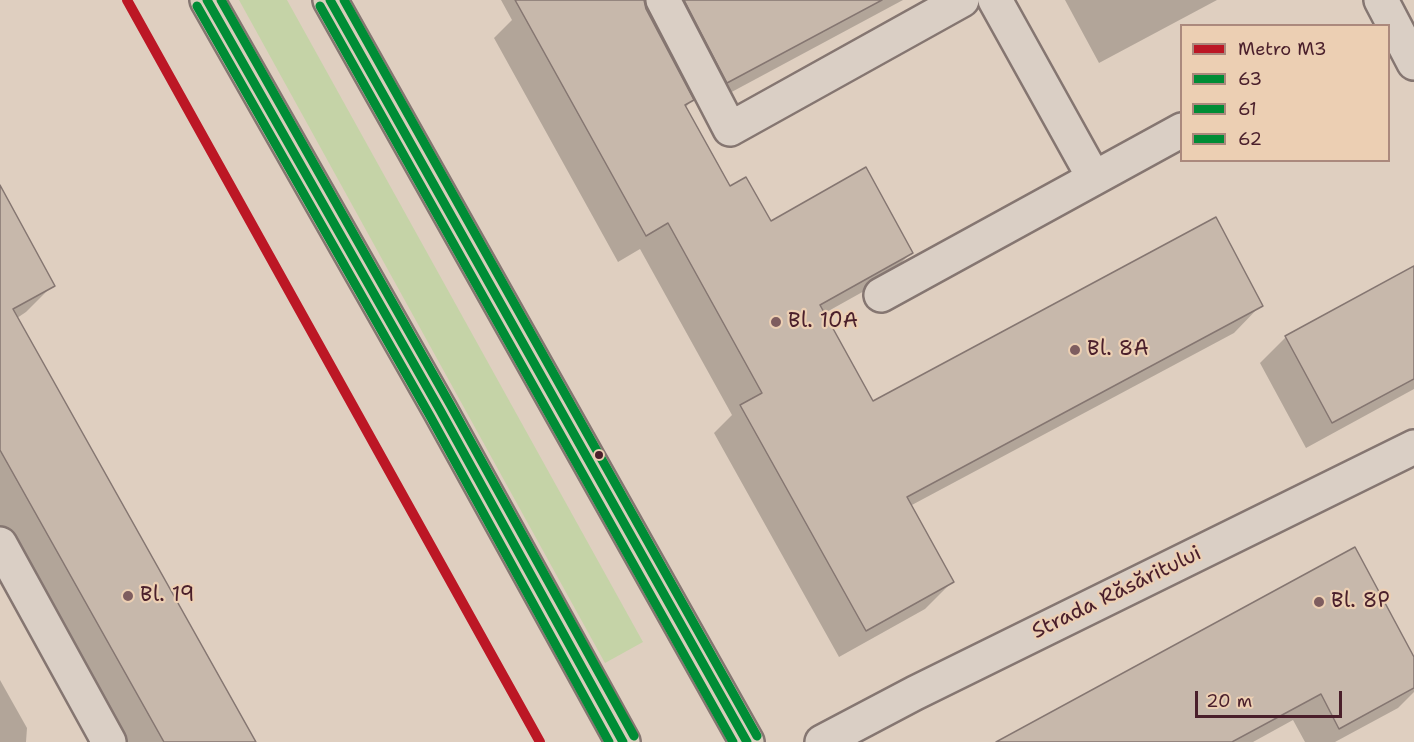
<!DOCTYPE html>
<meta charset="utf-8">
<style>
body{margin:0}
#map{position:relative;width:1414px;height:742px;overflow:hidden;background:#dfcfc0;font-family:"Shantell Sans",sans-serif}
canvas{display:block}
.legend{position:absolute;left:1180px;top:24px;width:210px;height:138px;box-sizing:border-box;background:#eccfb3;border:2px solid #ab897d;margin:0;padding:8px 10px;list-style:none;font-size:18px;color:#4a1f2b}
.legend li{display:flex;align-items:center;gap:12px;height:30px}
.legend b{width:30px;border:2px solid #ab897d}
.scale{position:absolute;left:1195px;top:691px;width:147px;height:27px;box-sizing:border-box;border:3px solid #4a1f2b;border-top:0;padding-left:8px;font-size:18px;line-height:21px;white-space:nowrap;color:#4a1f2b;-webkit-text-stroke:4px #eccfb3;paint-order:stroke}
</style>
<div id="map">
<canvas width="1414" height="742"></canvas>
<ul class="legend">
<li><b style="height:8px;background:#bc1725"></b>Metro M3</li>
<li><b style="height:8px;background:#008d36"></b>63</li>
<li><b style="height:8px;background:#008d36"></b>61</li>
<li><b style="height:8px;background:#008d36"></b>62</li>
</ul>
<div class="scale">20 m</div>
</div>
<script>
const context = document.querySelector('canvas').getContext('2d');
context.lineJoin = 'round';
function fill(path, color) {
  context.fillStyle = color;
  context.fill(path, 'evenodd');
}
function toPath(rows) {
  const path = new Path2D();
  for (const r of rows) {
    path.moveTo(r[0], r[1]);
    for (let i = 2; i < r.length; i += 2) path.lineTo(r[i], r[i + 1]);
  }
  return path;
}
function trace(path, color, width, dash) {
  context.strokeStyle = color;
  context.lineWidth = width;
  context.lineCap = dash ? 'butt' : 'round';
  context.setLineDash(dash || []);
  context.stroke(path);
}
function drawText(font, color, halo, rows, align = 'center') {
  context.font = font + ' "Shantell Sans",sans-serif';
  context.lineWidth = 4.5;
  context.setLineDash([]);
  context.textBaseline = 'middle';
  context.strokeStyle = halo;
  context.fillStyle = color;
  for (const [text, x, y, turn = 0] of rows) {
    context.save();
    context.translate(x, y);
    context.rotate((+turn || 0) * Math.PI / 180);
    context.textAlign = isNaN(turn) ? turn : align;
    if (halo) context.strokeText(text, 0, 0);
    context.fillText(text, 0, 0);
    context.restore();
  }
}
fill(toPath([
 [239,0,287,0,643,642,605,663]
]), '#c5d3a7');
fill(toPath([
 [501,0,644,0,645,9,654,26,679,0,903,0,700,109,694,98,685,108,729,188,770,223,911,253,884,280,823,314,872,403,1261,305,1234,333,910,506,952,582,925,609,839,657,714,433,732,415,640,249,618,262,494,38,512,20],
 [1065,0,1217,0,1099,63],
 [0,188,53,285,26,312,17,318,254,742,122,742,0,525],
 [1414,268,1414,389,1306,448,1260,363,1286,337],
 [1414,660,1414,692,1398,708,1335,742,1305,742,1293,720,1253,742,1000,742],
 [0,680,27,728,26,742,0,742]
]), '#0003');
const building = toPath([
 [515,0,644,0,646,9,694,100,685,105,730,186,746,177,771,221,866,167,913,253,820,305,873,401,1216,217,1263,306,907,497,954,582,866,631,740,405,762,393,668,223,646,236,515,0],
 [684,0,882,0,727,83,684,0],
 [0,185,55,286,13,309,256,742,164,742,0,450,0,185],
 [1414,266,1414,379,1332,423,1285,336,1414,266],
 [1355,547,1414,657,1414,688,1339,729,1321,694,1232,742,996,742,1355,547]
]);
fill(building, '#c7b8ab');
trace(building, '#857671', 1.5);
const minor = toPath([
 [663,0,730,129,962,0],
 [995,0,1094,178],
 [1381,0,1414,63],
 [881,295,1182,130],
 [0,544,109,742],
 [822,742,915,693,1414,447]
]);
const major = toPath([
 [207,0,440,410,623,742],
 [330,0,747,742]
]);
trace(minor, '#857671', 38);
trace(major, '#857671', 38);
trace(minor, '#dacfc5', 33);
trace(major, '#d7cdbb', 33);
trace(toPath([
 [207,0,440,410,623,742],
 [330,0,747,742]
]), '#008d36', 9);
trace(toPath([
 [197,6,430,416,609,742],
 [320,6,733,742]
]), '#008d36', 9);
trace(toPath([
 [221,0,450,404,634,736],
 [344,0,757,736]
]), '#008d36', 9);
trace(toPath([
 [127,0,540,742]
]), '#bc1725', 10);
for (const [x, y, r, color] of [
 [776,322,6,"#7e5d5f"],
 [1075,350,6,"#7e5d5f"],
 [599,455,5,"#4a1f2b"],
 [128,596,6,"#7e5d5f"],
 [1319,602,6,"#7e5d5f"]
]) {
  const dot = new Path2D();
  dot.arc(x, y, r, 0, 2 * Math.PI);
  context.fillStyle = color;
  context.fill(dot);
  trace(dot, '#eccfb3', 2);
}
drawText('21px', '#4a1f2b', '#eccfb3', [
 ["Bl. 10A",788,322],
 ["Bl. 8A",1087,350],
 ["Bl. 19",140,596],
 ["Bl. 8P",1331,602]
], 'left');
drawText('21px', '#4a1f2b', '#eccfb3', [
 ["Strada Răsăritului",1117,593,-26]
]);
</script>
